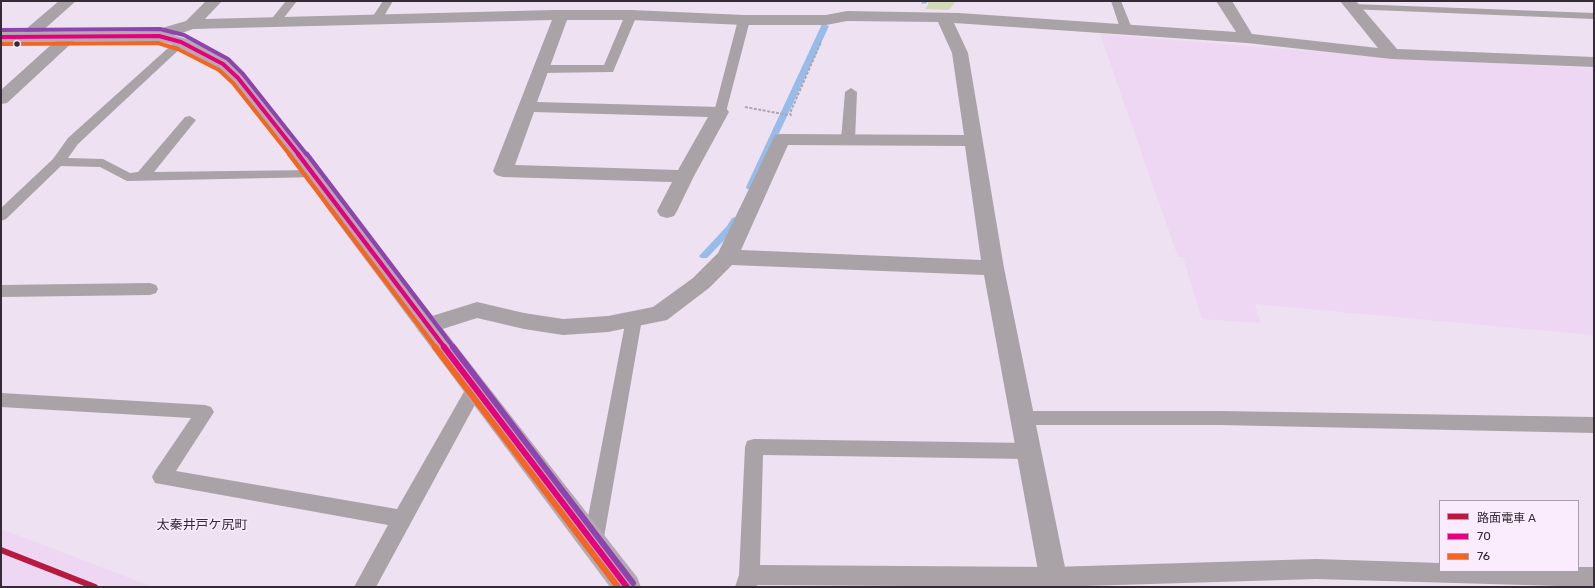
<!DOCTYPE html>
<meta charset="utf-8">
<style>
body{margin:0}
#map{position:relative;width:1595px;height:588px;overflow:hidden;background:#eee1f1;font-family:Rubik,"Noto Sans JP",sans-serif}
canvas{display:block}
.frame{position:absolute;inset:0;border:2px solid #342b36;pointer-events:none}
.legend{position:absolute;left:1439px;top:500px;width:140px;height:72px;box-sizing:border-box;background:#faebfd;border:1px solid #ab9ead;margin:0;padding:5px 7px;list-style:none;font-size:12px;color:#342b36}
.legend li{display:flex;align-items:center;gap:8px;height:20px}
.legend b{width:20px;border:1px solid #ab9ead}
</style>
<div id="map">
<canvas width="1595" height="588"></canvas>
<div class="frame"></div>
<ul class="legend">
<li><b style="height:5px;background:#b8193f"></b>路面電車 A</li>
<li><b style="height:5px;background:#e5007d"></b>70</li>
<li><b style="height:5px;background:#f26522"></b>76</li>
</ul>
</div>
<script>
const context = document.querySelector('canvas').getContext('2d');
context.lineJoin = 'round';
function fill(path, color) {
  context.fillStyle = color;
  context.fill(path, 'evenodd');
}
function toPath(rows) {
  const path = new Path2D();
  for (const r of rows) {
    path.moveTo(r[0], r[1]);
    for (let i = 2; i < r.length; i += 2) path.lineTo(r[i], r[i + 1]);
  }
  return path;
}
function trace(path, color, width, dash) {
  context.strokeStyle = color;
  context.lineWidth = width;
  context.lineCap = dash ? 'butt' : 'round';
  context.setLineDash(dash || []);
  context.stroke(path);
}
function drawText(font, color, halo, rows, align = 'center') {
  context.font = font + ' Rubik,"Noto Sans JP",sans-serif';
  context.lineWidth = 3;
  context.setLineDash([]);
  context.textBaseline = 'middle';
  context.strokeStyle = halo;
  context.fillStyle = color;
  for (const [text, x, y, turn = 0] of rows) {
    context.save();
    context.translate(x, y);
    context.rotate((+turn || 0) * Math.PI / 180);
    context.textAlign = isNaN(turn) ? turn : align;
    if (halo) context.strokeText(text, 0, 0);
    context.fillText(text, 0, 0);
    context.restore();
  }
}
fill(toPath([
 [1100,34,1393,58,1594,68,1594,335,1255,304,1260,323,1202,319,1183,257,1178,257],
 [1,529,122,575,152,587,1,587]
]), '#edd7f2');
fill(toPath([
 [928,1,956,1,949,10,925,9,928,5]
]), '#d2d9bb');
fill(toPath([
 [921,1,927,1,927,3,922,4,921,1],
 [822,24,829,26,754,187,753,189,747,189,746,187,822,24],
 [735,217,740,220,734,230,707,258,701,258,699,256,701,254,727,226,732,218,735,217]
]), '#97bcea');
trace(toPath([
 [745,107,788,115],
 [791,116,790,113,821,42]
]), '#aea6ad', 2, [3, 1.5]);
fill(toPath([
 [286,1,297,1,279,24,271,24,269,22,286,1],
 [383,1,393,1,381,21,373,21,371,19,383,1],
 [1111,1,1121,1,1133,31,1131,33,1127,34,1121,31,1111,1],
 [1353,4,1594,13,1594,19,1349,9,1347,7,1349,5,1353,4],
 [631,12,637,15,613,72,540,73,534,69,540,65,604,65,625,15,631,12],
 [744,17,750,20,726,112,720,116,715,115,714,112,738,20,744,17],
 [181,39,187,42,185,44,78,144,68,158,103,159,130,173,138,172,185,117,190,116,196,120,154,172,314,170,319,171,321,174,319,177,127,181,100,167,61,166,6,219,1,221,1,208,53,159,68,138,177,40,181,39],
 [851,88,857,92,855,140,853,143,848,144,843,143,841,140,845,92,851,88],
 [150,283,156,285,158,289,156,293,150,295,1,297,1,285,150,283],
 [634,313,640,315,642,319,603,543,600,550,593,552,586,550,583,543,626,319,628,315,634,313],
 [475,381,481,383,484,388,376,587,354,587,388,525,155,483,152,477,155,471,191,418,1,407,1,393,205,405,211,407,214,412,176,471,397,509,469,383,475,381],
 [1022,411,1220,411,1594,417,1594,433,1220,425,1022,425,1016,423,1013,418,1016,413,1022,411],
 [754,439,1028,443,1035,445,1037,451,1035,457,1028,459,763,455,760,565,1052,567,1316,559,1440,563,1440,571,1578,571,1578,567,1594,567,1594,587,1316,579,1052,587,757,585,757,587,735,587,739,575,745,447,747,441,754,439]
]), '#a9a2a6');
fill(toPath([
 [59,1,76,1,31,41,19,41,17,38,19,35,59,1],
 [206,1,222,1,205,19,554,10,631,10,744,15,826,15,847,11,959,13,1236,32,1216,1,1232,1,1252,34,1378,48,1340,1,1356,1,1397,49,1594,57,1594,67,1392,59,1247,43,954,23,968,53,1004,268,1069,587,1041,587,984,275,732,265,709,288,667,320,608,332,563,335,524,329,477,318,427,334,419,332,416,326,419,320,477,302,524,313,563,319,608,316,653,307,693,278,718,253,775,135,781,134,964,135,952,53,938,22,847,21,826,25,744,25,631,20,567,20,537,102,720,107,726,108,729,112,694,176,677,211,674,216,667,218,660,216,657,211,672,182,503,177,496,175,493,171,552,20,193,29,159,41,153,39,151,36,162,28,186,21,206,1],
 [534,112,708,117,678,170,515,165,534,112],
 [788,145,965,146,981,260,741,250,788,145],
 [69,32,75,34,77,37,75,40,7,103,1,104,1,90,63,34,69,32]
]), '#a9a2a6');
fill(toPath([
 [159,31,187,39,229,60,244,74,321,170,340,197,637,577,641,587,610,587,326,207,307,178,232,82,217,68,175,45,158,41,1,42,1,32,159,31]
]), '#b4aab2');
trace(toPath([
 [1,37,159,36,181,42,223,64,238,78,299,155]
]), '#e5007d', 4);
trace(toPath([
 [298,154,445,348]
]), '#e5007d', 4.5);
trace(toPath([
 [444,347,627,587]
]), '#e5007d', 6);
trace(toPath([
 [1,44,158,43,178,49,219,70,233,83,290,155]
]), '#f26522', 4);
trace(toPath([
 [289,154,436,348]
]), '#f26522', 4.5);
trace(toPath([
 [435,347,618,587]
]), '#f26522', 6);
trace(toPath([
 [1,30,160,29,184,35,228,59,243,74,307,155]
]), '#8e44ad', 4);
trace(toPath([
 [307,154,454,348]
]), '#8e44ad', 4.5);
trace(toPath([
 [453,347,633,583]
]), '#8e44ad', 6);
trace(toPath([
 [1,550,95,587]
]), '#b8193f', 6);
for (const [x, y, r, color] of [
 [17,44,3.5,"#342b36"]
]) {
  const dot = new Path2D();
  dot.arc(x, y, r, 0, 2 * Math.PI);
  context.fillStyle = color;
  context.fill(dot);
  trace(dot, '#faebfd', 1.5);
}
drawText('13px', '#342b36', '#faebfd', [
 ["太秦井戸ケ尻町",202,525]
]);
</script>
